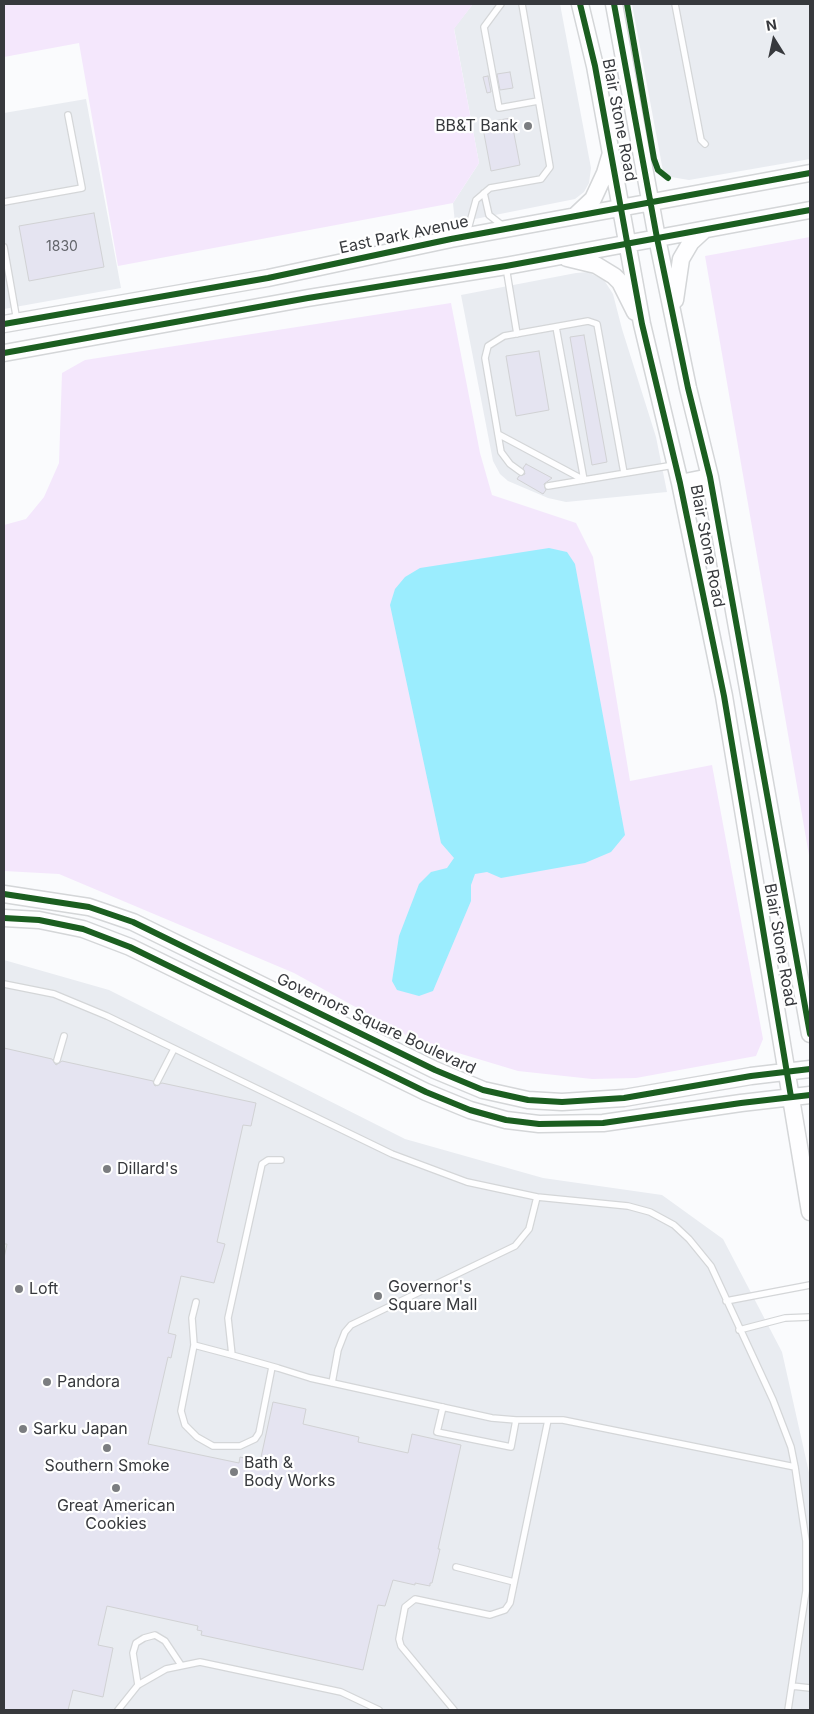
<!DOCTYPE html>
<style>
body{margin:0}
#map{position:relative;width:814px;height:1714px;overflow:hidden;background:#fafbfd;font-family:Inter,sans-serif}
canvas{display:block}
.frame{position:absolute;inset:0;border:5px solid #37393d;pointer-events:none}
.north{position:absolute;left:749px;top:15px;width:50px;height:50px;-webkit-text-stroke:4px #fff;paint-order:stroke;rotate:350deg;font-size:14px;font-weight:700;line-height:20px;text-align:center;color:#37393d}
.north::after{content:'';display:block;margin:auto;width:18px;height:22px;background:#37393d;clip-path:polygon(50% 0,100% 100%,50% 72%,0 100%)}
</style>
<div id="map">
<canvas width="814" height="1714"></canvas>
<div class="frame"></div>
<div class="north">N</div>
</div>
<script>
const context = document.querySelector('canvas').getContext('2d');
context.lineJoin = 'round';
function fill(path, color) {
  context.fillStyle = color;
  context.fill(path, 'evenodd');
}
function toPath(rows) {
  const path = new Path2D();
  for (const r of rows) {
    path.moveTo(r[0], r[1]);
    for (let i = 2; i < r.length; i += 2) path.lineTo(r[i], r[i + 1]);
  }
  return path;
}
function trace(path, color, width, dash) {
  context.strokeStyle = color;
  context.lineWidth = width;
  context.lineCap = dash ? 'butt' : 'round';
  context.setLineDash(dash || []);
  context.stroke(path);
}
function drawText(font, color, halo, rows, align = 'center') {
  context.font = font + ' Inter,sans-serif';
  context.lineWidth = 4.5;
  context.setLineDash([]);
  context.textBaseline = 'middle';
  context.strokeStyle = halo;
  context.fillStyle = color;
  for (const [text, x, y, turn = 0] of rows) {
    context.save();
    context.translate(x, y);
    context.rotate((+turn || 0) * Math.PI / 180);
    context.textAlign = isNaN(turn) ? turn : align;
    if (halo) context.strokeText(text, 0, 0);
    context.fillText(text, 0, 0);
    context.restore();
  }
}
fill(toPath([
 [473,4,560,4,591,168,589,183,584,192,575,199,455,223,453,203,479,163,454,28],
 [632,4,810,4,810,159,689,180,671,177,663,171],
 [86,99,121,288,4,309,4,113],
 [588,272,604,280,613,294,622,329,656,437,667,492,566,502,548,498,508,481,500,474,493,461,461,295,576,273],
 [4,960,109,990,405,1139,543,1178,662,1195,723,1239,782,1352,810,1477,810,1710,4,1710]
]), '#e9ecf1');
fill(toPath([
 [4,4,473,4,454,29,479,163,453,203,118,266,79,43,4,57],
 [810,237,810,861,705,256],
 [451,303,480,453,492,495,576,523,593,557,630,781,712,765,763,1039,756,1056,636,1078,592,1079,518,1071,415,1040,294,973,59,874,4,871,4,525,26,519,44,497,59,463,62,373,85,360]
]), '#f4e7fc');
fill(toPath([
 [549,548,567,552,575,564,625,835,611,852,585,863,501,878,487,872,475,874,471,885,471,901,433,991,419,996,397,990,392,981,399,936,419,884,431,872,447,868,454,858,441,843,390,605,395,589,405,577,420,568]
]), '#9bedfe');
const building = toPath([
 [510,72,513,88,500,90,497,74,510,72],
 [488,76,491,92,487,93,483,77,488,76],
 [511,118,520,165,491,171,482,123,511,118],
 [94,213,104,267,29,281,19,226,94,213],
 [584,335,607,462,592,465,570,337,584,335],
 [539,351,549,410,516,416,506,356,539,351],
 [526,464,552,478,544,484,546,490,543,494,517,479,519,476,525,474,523,468,526,464],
 [4,1048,52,1059,56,1065,62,1061,153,1081,155,1086,162,1083,256,1103,251,1126,243,1125,217,1242,225,1244,214,1283,181,1276,168,1333,176,1335,171,1358,168,1357,148,1444,239,1463,240,1457,260,1462,273,1402,306,1409,303,1424,359,1437,358,1442,408,1453,412,1434,461,1445,438,1549,440,1549,432,1583,430,1583,430,1586,415,1583,415,1585,393,1580,385,1606,378,1605,363,1670,201,1635,202,1631,197,1630,198,1626,107,1606,98,1645,113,1648,103,1697,73,1690,68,1710,4,1710,4,1258,7,1244,4,1244,4,1048]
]);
fill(building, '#e5e4f1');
trace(building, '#d1d2d4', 1);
const lane = toPath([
 [501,4,484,27,499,108,538,101],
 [675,4,701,140,705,144],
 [484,193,489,215,503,226],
 [4,202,82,188,68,115],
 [467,233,476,200,490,188,541,179,550,167,522,4],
 [4,247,17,321],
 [506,267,517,334],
 [556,327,584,480],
 [498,434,584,480],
 [521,472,510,464,501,452,485,358,488,346,504,336,588,321,597,324,624,473],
 [548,486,674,465],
 [4,984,54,994,107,1016,392,1154,467,1182,537,1197,628,1206,650,1212,674,1225,689,1239,711,1266,773,1400,791,1447,795,1467,806,1541,806,1591,788,1710],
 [57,1060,64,1036],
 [157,1082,174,1049],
 [726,1301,810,1285],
 [739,1330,785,1318,810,1317],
 [194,1345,192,1318,196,1302],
 [232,1355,228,1318,262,1164,268,1160,281,1160],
 [272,1367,259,1433,255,1439,240,1446,213,1446,197,1437,185,1425,181,1411,194,1345,232,1355,278,1368,310,1378,492,1418,516,1420,563,1420,795,1467],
 [332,1383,338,1350,345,1332,351,1325,515,1246,529,1229,537,1197],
 [443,1407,437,1432,511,1447,516,1420],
 [456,1567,514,1582],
 [138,1685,133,1653,136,1643,144,1638,155,1635,165,1641,181,1665],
 [792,1686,810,1688],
 [118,1710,138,1685,166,1669,200,1662,341,1692,379,1710],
 [454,1710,401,1646,399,1639,405,1607,415,1599,490,1615,505,1610,510,1603,548,1420]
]);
const secondary = toPath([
 [580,4,595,66,642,324,680,483,724,696,810,1212],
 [614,4,657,238,688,388,710,477,810,1034],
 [576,215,593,199,605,173,611,153],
 [567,258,596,265,614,276,620,282,635,312],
 [675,300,681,259,691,242,704,230],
 [4,324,268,278,451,239,810,173],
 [4,353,308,298,506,266,810,210],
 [680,483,710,477],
 [4,894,89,907,133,922,435,1070,483,1090,528,1100,562,1102,624,1098,751,1076,810,1069],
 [4,918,39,920,83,929,130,947,426,1092,470,1110,506,1120,539,1124,603,1123,741,1103,810,1095]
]);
trace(lane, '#d4d6d8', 8);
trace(secondary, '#d4d6d8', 19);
trace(lane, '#fefeff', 5.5);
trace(secondary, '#fefeff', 16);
trace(toPath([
 [580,4,595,66,642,324,680,483,724,696,791,1097],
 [614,4,657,238,688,388,710,477,810,1034],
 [627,4,654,159,658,170,668,178],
 [4,324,268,278,451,239,810,173],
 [4,353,308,298,506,266,810,210],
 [4,894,89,907,133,922,435,1070,483,1090,528,1100,562,1102,624,1098,751,1076,810,1069],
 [4,918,39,920,83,929,130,947,426,1092,470,1110,506,1120,539,1124,603,1123,741,1103,810,1095]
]), '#1b5e20', 6);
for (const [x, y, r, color] of [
 [528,126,5,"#7b7d80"],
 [107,1169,5,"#7b7d80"],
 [19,1289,5,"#7b7d80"],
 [378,1296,5,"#7b7d80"],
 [47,1382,5,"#7b7d80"],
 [23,1429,5,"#7b7d80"],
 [107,1448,5,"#7b7d80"],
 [234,1472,5,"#7b7d80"],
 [116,1488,5,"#7b7d80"]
]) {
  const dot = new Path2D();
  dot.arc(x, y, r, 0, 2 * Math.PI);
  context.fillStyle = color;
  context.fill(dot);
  trace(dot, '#fff', 2);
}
drawText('14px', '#62646a', null, [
 ["1830",62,247]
]);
drawText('16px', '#37393d', '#fff', [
 ["Blair Stone Road",619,120,79],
 ["East Park Avenue",404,235,-12],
 ["Blair Stone Road",707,546,79],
 ["Blair Stone Road",780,945,80],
 ["Governors Square Boulevard",376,1024,25]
]);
drawText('16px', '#37393d', '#fff', [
 ["BB&T Bank",518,126,"right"],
 ["Dillard's",117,1169],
 ["Governor's",388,1287],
 ["Square Mall",388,1305],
 ["Loft",29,1289],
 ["Pandora",57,1382],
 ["Sarku Japan",33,1429],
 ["Bath &",244,1463],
 ["Body Works",244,1481],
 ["Southern Smoke",107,1466,"center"],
 ["Great American",116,1506,"center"],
 ["Cookies",116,1524,"center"]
], 'left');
</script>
